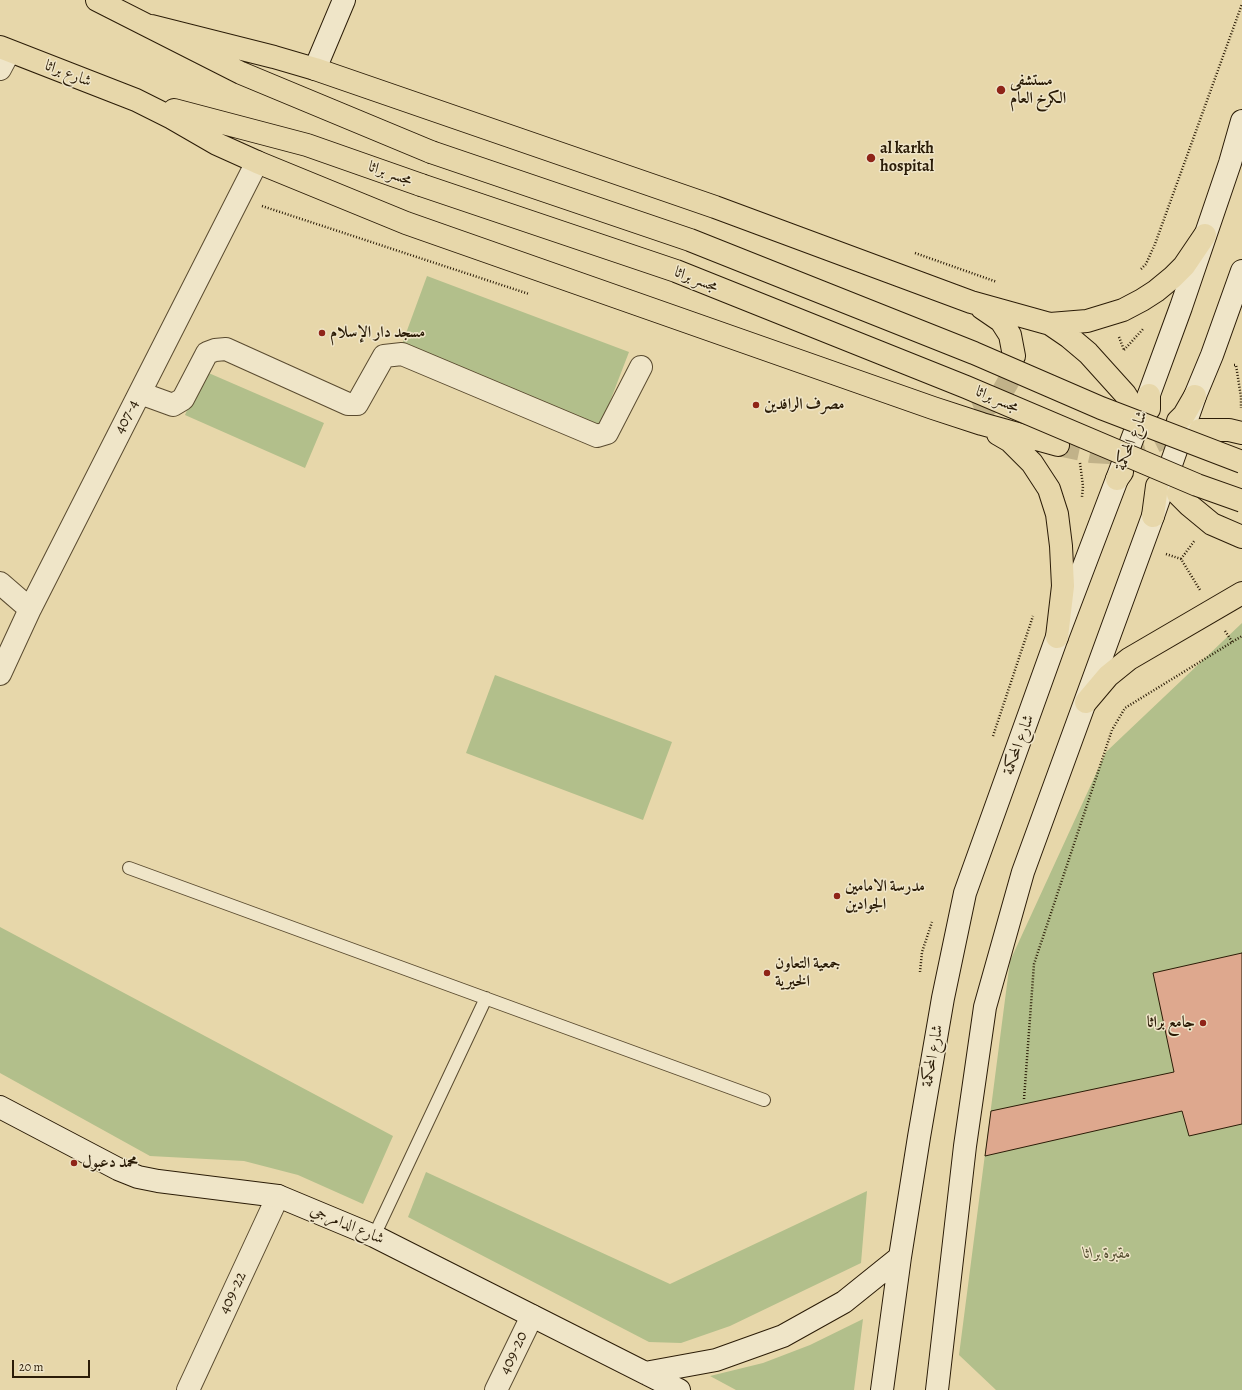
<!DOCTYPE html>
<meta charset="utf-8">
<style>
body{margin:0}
#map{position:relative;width:1242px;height:1390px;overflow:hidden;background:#e7d7aa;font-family:Alegreya,serif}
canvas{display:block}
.scale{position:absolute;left:12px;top:1360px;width:78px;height:18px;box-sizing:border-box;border:2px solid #2b1c07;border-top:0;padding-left:5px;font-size:12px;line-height:14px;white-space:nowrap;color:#2b1c07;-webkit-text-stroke:3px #efe5c8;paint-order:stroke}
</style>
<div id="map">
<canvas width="1242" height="1390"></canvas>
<div class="scale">20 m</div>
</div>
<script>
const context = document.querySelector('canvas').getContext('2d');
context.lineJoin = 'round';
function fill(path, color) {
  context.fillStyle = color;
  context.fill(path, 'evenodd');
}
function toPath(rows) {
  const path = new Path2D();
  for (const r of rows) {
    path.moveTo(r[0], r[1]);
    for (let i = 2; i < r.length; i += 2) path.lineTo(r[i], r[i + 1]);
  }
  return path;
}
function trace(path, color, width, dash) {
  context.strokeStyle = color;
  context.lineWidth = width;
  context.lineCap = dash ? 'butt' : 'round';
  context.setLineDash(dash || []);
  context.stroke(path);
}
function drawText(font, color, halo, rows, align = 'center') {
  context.font = font + ' Alegreya,Amiri,serif';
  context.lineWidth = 3;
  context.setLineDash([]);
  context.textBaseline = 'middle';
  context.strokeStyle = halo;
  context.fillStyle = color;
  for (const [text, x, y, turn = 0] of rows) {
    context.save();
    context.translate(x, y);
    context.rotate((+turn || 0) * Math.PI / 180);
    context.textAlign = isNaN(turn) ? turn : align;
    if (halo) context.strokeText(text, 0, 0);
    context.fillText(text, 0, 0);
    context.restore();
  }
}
fill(toPath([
 [427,276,629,352,599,430,398,355],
 [204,371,324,423,305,468,185,415],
 [1242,623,1242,1390,996,1390,959,1355,1010,961,1106,752],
 [495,675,672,742,643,820,466,753],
 [0,927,393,1136,363,1204,298,1175,244,1161,150,1156,0,1073],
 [426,1172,670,1284,867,1191,861,1263,730,1326,681,1343,649,1342,408,1217],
 [863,1319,854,1390,736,1390,710,1376,763,1363,810,1345]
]), '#b2bf8b');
const building = toPath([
 [1242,953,1242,1124,1189,1136,1182,1111,985,1156,991,1111,1174,1072,1153,973,1242,953]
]);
fill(building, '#dea88e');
trace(building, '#2b1c07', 1);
trace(toPath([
 [975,411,987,406,1000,396,1008,382,1013,366,1014,356],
 [1058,445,1091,452,1109,453,1128,451,1151,444,1167,436,1185,431]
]), '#c1b289', 22, [22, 11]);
const lane = toPath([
 [129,868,764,1100],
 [374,1236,486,998]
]);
const street = toPath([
 [0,69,9,52],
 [140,393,173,405,183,399,207,353,215,350,226,349,348,404,357,404,384,356,402,354,597,436,607,433,641,367],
 [0,583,30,609],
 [0,674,30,609,257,162],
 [188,1390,278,1196],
 [496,1390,532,1316]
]);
const secondary = toPath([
 [315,69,344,0],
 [0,1107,118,1169,138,1177,158,1181,278,1196,374,1236,679,1390],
 [645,1373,716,1360,783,1336,844,1302,900,1257],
 [882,1390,900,1257,919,1137,943,998,965,893,1057,637,1144,408,1181,307,1230,163,1242,121],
 [937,1390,965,1146,985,1007,1023,872,1153,516,1195,396,1212,355,1242,271]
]);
const primary = toPath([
 [97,0,241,73,431,152],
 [151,26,274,57,315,69,715,207,971,302,1050,324,1087,321,1123,310,1142,300,1156,291,1173,277,1184,266,1205,235],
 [0,47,136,100,172,118,217,144,257,162,406,223,933,408,982,424,1058,445],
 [174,110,307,145,421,185],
 [982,308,1001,321,1010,335,1014,356],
 [1050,324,1069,337,1088,353,1125,394,1130,402],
 [1149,409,1149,395],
 [1178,421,1184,415,1195,396],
 [1200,430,1229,430,1242,433],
 [998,434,1010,441,1032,463,1049,489,1057,514,1061,546,1063,586,1057,637],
 [1117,479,1122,472],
 [1178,494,1189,505,1212,524,1242,537],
 [1153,516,1157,486],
 [1086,702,1108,676,1129,659,1242,593]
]);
trace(lane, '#5a4b30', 14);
trace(street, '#5a4b30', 24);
trace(secondary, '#2b1c07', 24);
trace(primary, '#2b1c07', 24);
trace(toPath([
 [262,206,529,294],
 [915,253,997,282],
 [1141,269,1146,264,1155,244,1242,4],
 [1119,337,1124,350],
 [1124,350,1144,328],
 [1234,365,1236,365,1241,397,1241,408],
 [1080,463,1083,486,1082,497],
 [1166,554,1181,559,1200,590],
 [1181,559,1195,540],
 [1225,631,1233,643],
 [993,736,1033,616],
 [920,972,922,952,932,922],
 [1024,1099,1034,964,1112,730,1125,708,1242,636]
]), '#2b1c07', 2.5, [1, 2]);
trace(lane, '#efe5c8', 12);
trace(street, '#efe5c8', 22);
trace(secondary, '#efe5c8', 22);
trace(primary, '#e7d7aa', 22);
const primaryBridge = toPath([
 [431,152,690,240,974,353,1101,408,1242,462],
 [421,185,676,271,966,387,1197,485,1242,501]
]);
trace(primaryBridge, '#2b1c07', 24, []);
trace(primaryBridge, '#e7d7aa', 22);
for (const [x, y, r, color] of [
 [1001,90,5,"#8f2418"],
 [871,158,5,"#8f2418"],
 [322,333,4,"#8f2418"],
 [756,405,4,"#8f2418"],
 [837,896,4,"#8f2418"],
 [767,973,4,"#8f2418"],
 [1203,1023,4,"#8f2418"],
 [74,1163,4,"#8f2418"]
]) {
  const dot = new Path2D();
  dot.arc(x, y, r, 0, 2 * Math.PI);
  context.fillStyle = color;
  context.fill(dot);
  trace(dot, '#efe5c8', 1.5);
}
drawText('16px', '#2b1c07', '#efe5c8', [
 ["شارع براثا",68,74,21],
 ["مجسر براثا",390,174,19],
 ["مجسر براثا",696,280,21],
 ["مجسر براثا",997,400,23],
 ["407-4",127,417,-63],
 ["شارع المحكمة",1132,441,-69],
 ["شارع المحكمة",1019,745,-70],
 ["شارع المحكمة",933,1056,-80],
 ["شارع الدامرجي",347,1225,23],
 ["409-22",233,1293,-65],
 ["409-20",514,1353,-65]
]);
drawText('bold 16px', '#2b1c07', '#efe5c8', [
 ["مستشفى",1010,81],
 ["الكرخ العام",1010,99],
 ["al karkh",880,149],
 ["hospital",880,167],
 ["مسجد دار الإسلام",330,333],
 ["مصرف الرافدين",764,405],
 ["مدرسة الامامين",845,887],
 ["الجوادين",845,905],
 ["جمعية التعاون",775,964],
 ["الخيرية",775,982],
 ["جامع براثا",1195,1023,"right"],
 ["محمد دعبول",82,1163]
], 'left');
drawText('italic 16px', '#544d2f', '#efe5c8', [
 ["مقبرة براثا",1107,1254]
]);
</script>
